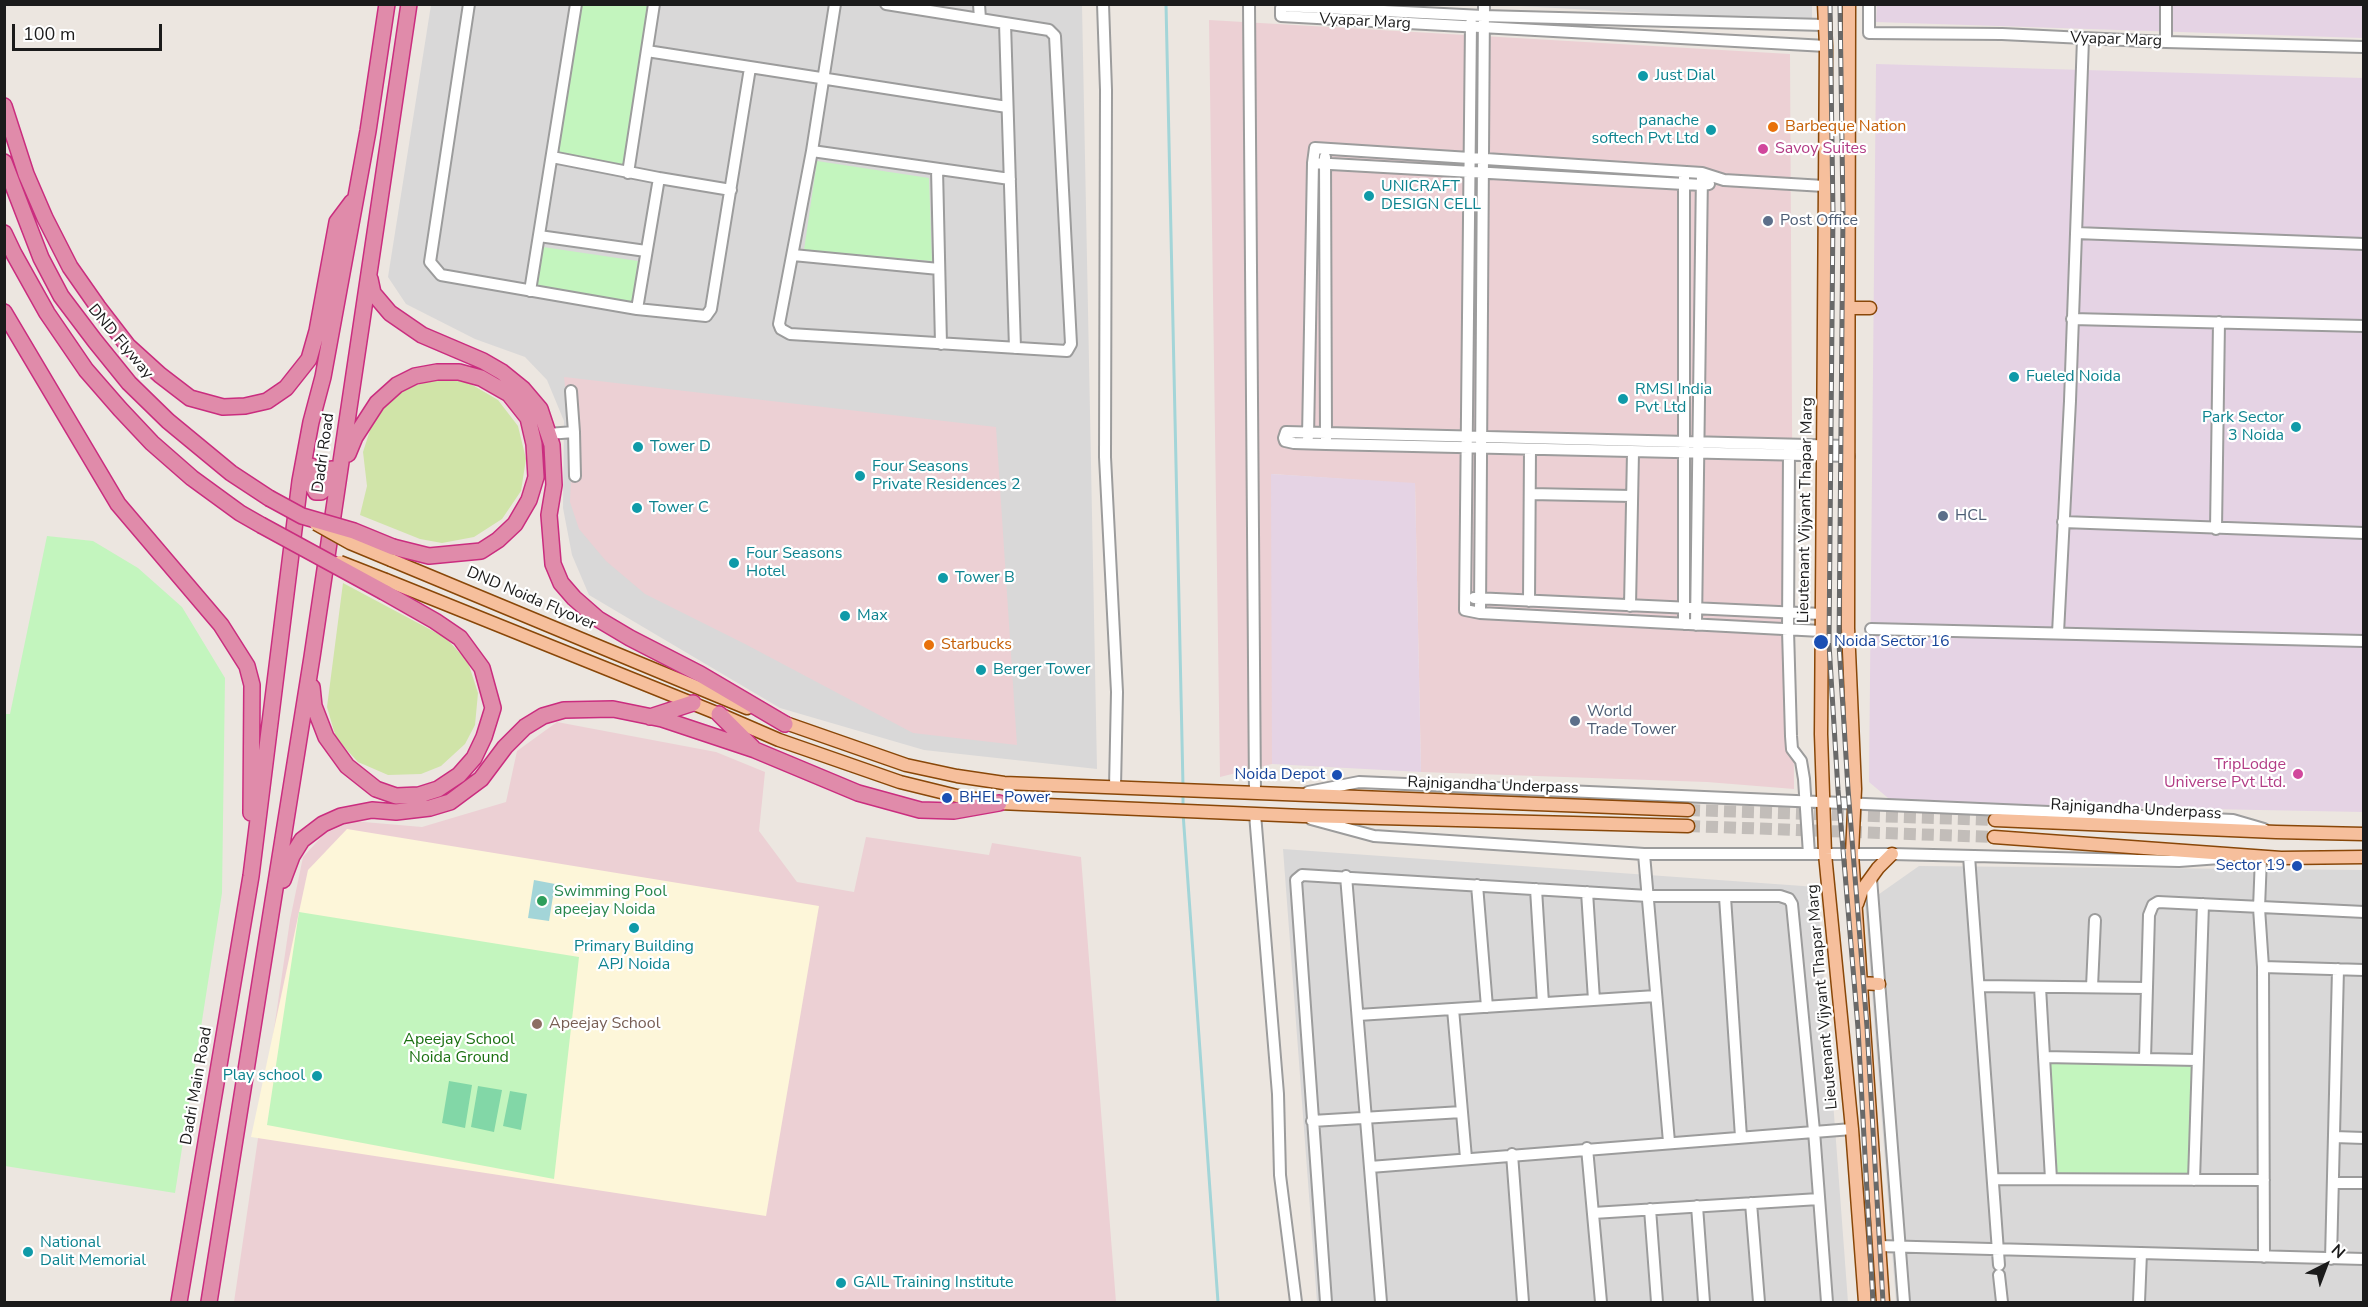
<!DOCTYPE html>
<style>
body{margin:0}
#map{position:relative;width:2368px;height:1307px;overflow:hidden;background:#ece6e0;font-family:"Nunito Sans",sans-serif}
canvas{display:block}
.frame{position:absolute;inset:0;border:6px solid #1b1b1b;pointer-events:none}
.north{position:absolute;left:2296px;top:1235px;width:60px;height:60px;-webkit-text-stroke:4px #fff;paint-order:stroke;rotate:42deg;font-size:16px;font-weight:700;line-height:24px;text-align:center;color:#1b1b1b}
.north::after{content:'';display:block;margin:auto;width:21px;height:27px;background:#1b1b1b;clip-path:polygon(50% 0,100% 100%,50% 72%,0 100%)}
.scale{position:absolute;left:12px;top:24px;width:150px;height:27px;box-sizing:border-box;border:3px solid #1b1b1b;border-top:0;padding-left:8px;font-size:18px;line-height:21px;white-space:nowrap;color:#1b1b1b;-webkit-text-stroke:4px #fff;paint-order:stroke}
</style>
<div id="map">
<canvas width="2368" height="1307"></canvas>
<div class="frame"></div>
<div class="north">N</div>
<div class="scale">100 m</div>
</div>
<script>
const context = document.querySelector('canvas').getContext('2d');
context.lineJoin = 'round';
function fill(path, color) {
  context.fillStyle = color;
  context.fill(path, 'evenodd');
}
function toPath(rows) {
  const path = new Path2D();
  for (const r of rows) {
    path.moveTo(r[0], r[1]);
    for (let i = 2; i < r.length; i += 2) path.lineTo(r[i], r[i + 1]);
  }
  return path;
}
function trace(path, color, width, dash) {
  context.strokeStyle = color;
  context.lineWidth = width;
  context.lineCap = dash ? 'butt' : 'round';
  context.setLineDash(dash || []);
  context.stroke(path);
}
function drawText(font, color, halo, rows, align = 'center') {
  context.font = font + ' "Nunito Sans",sans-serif';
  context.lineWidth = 4.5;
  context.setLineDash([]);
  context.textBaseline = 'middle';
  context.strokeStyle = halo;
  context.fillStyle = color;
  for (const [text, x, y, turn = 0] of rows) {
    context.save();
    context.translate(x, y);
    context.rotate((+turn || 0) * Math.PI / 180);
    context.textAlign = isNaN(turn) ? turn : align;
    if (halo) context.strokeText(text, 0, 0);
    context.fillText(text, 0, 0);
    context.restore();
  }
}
fill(toPath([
 [431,5,1082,5,1097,769,924,750,780,708,589,595,572,555,563,508,564,421,547,380,525,357,475,339,406,304,388,277],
 [1501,5,1812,5,1812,22],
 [1283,849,1817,887,1848,1302,1317,1302],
 [1919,866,2363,870,2363,1302,1896,1302,1865,904]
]), '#d9d8d8');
fill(toPath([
 [1209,20,1790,54,1794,789,1707,782,1421,772,1415,484,1272,474,1272,764,1220,777],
 [564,377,996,427,1017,745,913,733,745,644,645,594,606,561,579,529,570,502,572,451],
 [557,722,716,752,765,772,759,831,797,882,854,892,866,837,989,855,992,843,1081,857,1116,1302,234,1302,290,920,303,857,324,834,352,821,422,827,506,802,517,751]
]), '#ecd0d4');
fill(toPath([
 [1877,4,2364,5,2363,38,1876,22],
 [1876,64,2363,78,2363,812,1894,803,1869,782],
 [1271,474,1415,483,1421,772,1272,764]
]), '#e5d3e4');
fill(toPath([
 [347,829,819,906,766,1216,251,1137,308,870]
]), '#fdf6d9');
fill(toPath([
 [447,379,469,383,498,400,518,426,526,459,521,491,502,519,474,537,442,543,420,539,360,515,367,486,363,452,373,421,379,411,404,390,425,382],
 [343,583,446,638,468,662,478,693,475,725,465,744,441,766,421,774,388,775,358,762,336,738,327,707]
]), '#d0e4a8');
fill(toPath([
 [581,5,648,5,624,168,558,158],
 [817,161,929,178,932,261,804,250],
 [543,247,638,261,632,302,537,288],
 [47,536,93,541,138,568,182,607,225,678,222,893,175,1193,5,1166,5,714,10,714],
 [299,912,579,957,554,1179,267,1125],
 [2049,1062,2192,1064,2190,1175,2054,1173]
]), '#c3f5be');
fill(toPath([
 [449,1081,472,1085,465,1128,442,1123],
 [478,1086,502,1090,494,1132,471,1127],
 [510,1091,527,1094,521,1130,503,1126]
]), '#82d7a7');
fill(toPath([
 [534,880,555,884,549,921,528,918]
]), '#a3d5d8');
trace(toPath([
 [1166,4,1183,786],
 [1183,792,1183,807],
 [1183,813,1218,1302]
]), '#a3d5d8', 3);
trace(toPath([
 [1688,810,1995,820],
 [1688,826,1994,837]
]), '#c2bdb9', 12, [12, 6]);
const minor = toPath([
 [469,4,430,262,441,275,637,309,706,316,711,309,750,68],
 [835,4,812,151,779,324,781,329,790,334,1067,351,1071,344,1055,36,1049,30,886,4],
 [979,4,980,19],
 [1103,4,1106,90,1105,457,1117,692,1115,787],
 [1249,4,1255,793],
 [1869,4,1869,33,2002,34,2166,42,2364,47],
 [1005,23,1015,348],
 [1471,23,1465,610,1480,613,1821,631],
 [1824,25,1483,16,1284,6,1281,8,1281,16,1826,46],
 [2166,42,2166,4],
 [647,51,1007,107],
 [812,151,1010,179],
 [552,157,659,178,637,309],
 [1325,157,1326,439],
 [1313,163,1702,185,1709,184],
 [937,169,941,344],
 [628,173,654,4],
 [659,178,731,190],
 [2076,233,2364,244],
 [539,236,646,251],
 [793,255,939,269],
 [530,291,576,4],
 [2072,319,2364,326],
 [571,391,574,432],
 [548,434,574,432,575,476],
 [1308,437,1313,163,1315,148,1702,173,1724,180,1824,186],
 [1848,446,1286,432,1284,438,1285,441,1294,443,1326,444,1849,456],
 [1789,450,1788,630,1791,736,1792,749,1801,761,1804,779,1809,854],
 [1530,494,1632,496],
 [2063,522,2364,533],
 [2216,529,2219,322],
 [1474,598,1822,614],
 [1529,601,1530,449],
 [1630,606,1633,452],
 [1480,613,1484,4],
 [1684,624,1684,172],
 [1696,625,1702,173],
 [1871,629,2364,641],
 [2058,633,2070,401,2083,39],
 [1308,792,1359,782,2233,820,2264,829],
 [1255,814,1278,1094,1280,1175,1296,1302],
 [1311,819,1374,836,1644,854,1892,854,2179,861,2220,858],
 [1644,854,1669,1142],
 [1969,856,1999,1265],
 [2261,857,2259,908,2263,967,2264,1257],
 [1346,876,1381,1302],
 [1871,878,1904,1302],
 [1477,885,1487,1007],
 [1536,889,1543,1003],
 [1587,892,1594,1000],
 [1725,897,1741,1137],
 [2263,967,2364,970],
 [1979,986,2147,988],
 [2040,987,2051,1179],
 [2092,987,2095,920],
 [1453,1009,1466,1158],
 [1358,1015,1656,996],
 [2044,1057,2197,1060],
 [2145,1059,2149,915,2153,905,2158,902,2364,912],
 [1312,1121,1462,1112],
 [2334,1137,2364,1138],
 [1587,1148,1601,1302],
 [1512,1154,1523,1302],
 [1370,1167,1852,1129],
 [1993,1179,2264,1180],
 [2194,1180,2203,904],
 [2334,1183,2364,1183],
 [1751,1203,1759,1302],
 [1697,1206,1704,1302],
 [1650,1209,1657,1302],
 [1593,1213,1819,1199],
 [1879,1246,2364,1259],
 [2331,1259,2338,969],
 [1999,1275,2002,1302],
 [1326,1302,1296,880,1302,875,1648,896,1780,896,1789,899,1792,904,1814,1131,1827,1302],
 [2139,1302,2141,1253]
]);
const major = toPath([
 [1824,4,1826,46,1821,734,1825,854,1852,1129,1865,1302],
 [1849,4,1848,628,1855,789,1852,854,1883,1302],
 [1849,308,1870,308],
 [391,560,747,708],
 [386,580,719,714,779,740,900,782,957,796,999,803,1303,816,1688,826],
 [777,720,906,765,957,776,1004,783,1688,810],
 [1995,820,2276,832,2364,834],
 [1994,837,2281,858,2364,857],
 [1857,904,1862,890,1878,868,1892,854],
 [1860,983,1879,984]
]);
const highway = toPath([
 [4,106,26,174,45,218,70,267,98,307,128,346,160,375,190,398,223,407,245,406,267,401,286,388,309,359,317,331,337,222,352,202],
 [4,162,41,258,61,296,95,341,129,383,168,421,231,473,269,498],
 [4,233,14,254,47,313,86,370,120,409,152,443,192,478,240,513,261,525],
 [370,279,373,293,390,313,422,335,483,361,502,372,523,389,540,409,552,445,554,485,549,515,553,564,561,583,574,598,598,619,630,638,700,674,785,724],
 [4,312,118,504,221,625,247,666,252,685,251,813],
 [348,454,355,437,377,403,397,385,415,376,437,372,459,372,481,378,509,394,528,418,534,444,536,477,529,500,515,524,498,540,481,551,429,556,393,547],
 [311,466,310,482,316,492,321,492,328,486,332,469],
 [312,687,314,706,326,737,347,766,376,789,396,796,419,795,438,789,459,775,474,758,484,737,493,708,482,668,460,638,435,621,384,592],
 [719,714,753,748],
 [650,717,693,703],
 [283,880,292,856,302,840,323,824,341,816,372,810,396,812,430,808,450,802,481,779,505,747,525,727,543,716,564,710,613,709,662,719,755,750,858,793,920,810,954,811,999,803],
 [179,1302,251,876,300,481,311,422,323,377,368,131,387,4],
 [209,1302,312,657,409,4]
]);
trace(minor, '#9c9c9c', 14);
trace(major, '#894708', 15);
trace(highway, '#ca2d7f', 18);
trace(minor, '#fff', 10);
trace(major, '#f6bf9c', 12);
trace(highway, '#e08baa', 15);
const rail = toPath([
 [1830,4,1833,213,1829,644,1838,790,1858,1028,1873,1302],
 [1840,4,1843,213,1839,644,1848,789,1867,1027,1883,1302]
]);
trace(rail, '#696969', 5);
trace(rail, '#fff', 3, [9]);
const majorBridge = toPath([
 [316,524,350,543,391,560],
 [340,562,386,580]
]);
const highwayBridge = toPath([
 [269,498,302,516,354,531,393,547],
 [261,525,384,592]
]);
trace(majorBridge, '#894708', 15, []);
trace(highwayBridge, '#ca2d7f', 18, []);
trace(majorBridge, '#f6bf9c', 12);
trace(highwayBridge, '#e08baa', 15);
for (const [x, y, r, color] of [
 [1643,76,6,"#0f9aa8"],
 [1773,127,6,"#e8710a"],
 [1711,130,6,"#0f9aa8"],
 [1763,149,6,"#d1479c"],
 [1369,196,6,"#0f9aa8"],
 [1768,221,6,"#5c6f8a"],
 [2014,377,6,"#0f9aa8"],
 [1623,399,6,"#0f9aa8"],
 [2296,427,6,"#0f9aa8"],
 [638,447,6,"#0f9aa8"],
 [860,476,6,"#0f9aa8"],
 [637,508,6,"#0f9aa8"],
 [1943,516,6,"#5c6f8a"],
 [734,563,6,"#0f9aa8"],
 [943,578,6,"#0f9aa8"],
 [845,616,6,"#0f9aa8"],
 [1821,642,8,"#1a4fb4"],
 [929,645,6,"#e8710a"],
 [981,670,6,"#0f9aa8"],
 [1575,721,6,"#5c6f8a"],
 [2298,774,6,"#d1479c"],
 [1337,775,6,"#1a4fb4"],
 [947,798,6,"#1a4fb4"],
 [2297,866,6,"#1a4fb4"],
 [542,901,6,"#2e9e5b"],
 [634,928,6,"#0f9aa8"],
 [537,1024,6,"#8d6e63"],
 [317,1076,6,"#0f9aa8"],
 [28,1252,6,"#0f9aa8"],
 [841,1283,6,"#0f9aa8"]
]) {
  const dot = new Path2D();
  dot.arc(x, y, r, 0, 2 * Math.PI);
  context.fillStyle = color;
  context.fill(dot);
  trace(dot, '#fff', 2);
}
drawText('16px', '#1b1b1b', '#fff', [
 ["Vyapar Marg",1365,22,3],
 ["Vyapar Marg",2116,40,2],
 ["DND Flyway",120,342,50],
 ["Dadri Road",324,453,-82],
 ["Lieutenant Vijyant Thapar Marg",1806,510,-89],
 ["DND Noida Flyover",531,599,23],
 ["Rajnigandha Underpass",1493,786,2],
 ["Rajnigandha Underpass",2136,810,3],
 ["Lieutenant Vijyant Thapar Marg",1823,997,-95],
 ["Dadri Main Road",197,1086,-80]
]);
drawText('16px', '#0d838f', '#fff', [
 ["Just Dial",1655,76],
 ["panache",1699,121,"right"],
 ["softech Pvt Ltd",1699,139,"right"],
 ["UNICRAFT",1381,187],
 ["DESIGN CELL",1381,205],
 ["Fueled Noida",2026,377],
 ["RMSI India",1635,390],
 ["Pvt Ltd",1635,408],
 ["Park Sector",2284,418,"right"],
 ["3 Noida",2284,436,"right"],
 ["Tower D",650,447],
 ["Four Seasons",872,467],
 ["Private Residences 2",872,485],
 ["Tower C",649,508],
 ["Four Seasons",746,554],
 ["Hotel",746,572],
 ["Tower B",955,578],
 ["Max",857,616],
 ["Berger Tower",993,670],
 ["Primary Building",634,947,"center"],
 ["APJ Noida",634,965,"center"],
 ["Play school",305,1076,"right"],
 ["National",40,1243],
 ["Dalit Memorial",40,1261],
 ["GAIL Training Institute",853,1283]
], 'left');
drawText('16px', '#c56008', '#fff', [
 ["Barbeque Nation",1785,127],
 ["Starbucks",941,645]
], 'left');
drawText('16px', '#b23c85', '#fff', [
 ["Savoy Suites",1775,149],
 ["TripLodge",2286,765,"right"],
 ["Universe Pvt Ltd.",2286,783,"right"]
], 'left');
drawText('16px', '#4e5e75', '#fff', [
 ["Post Office",1780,221],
 ["HCL",1955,516],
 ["World",1587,712],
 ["Trade Tower",1587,730]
], 'left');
drawText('16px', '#164399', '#fff', [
 ["Noida Sector 16",1834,642],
 ["Noida Depot",1325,775,"right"],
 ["BHEL Power",959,798],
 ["Sector 19",2285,866,"right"]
], 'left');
drawText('16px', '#27864d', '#fff', [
 ["Swimming Pool",554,892],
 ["apeejay Noida",554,910]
], 'left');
drawText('16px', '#785e54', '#fff', [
 ["Apeejay School",549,1024]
], 'left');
drawText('16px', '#1a7011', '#fff', [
 ["Apeejay School",459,1040],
 ["Noida Ground",459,1058]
]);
</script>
